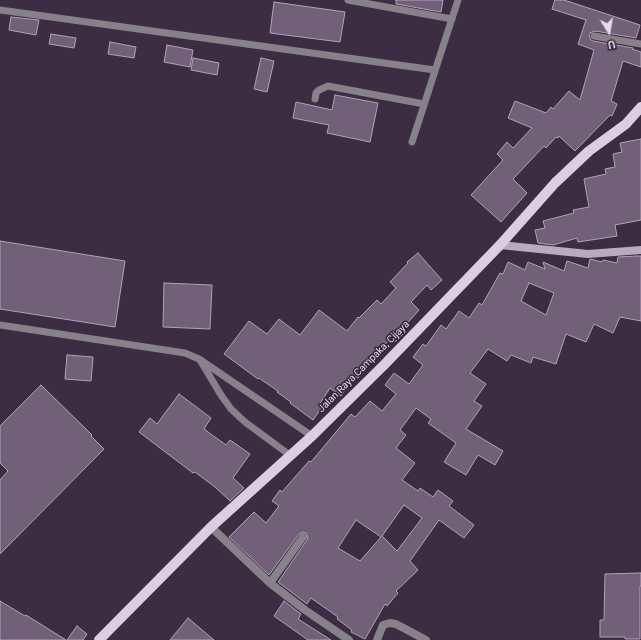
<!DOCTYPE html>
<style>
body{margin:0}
#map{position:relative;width:641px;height:640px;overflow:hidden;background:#3c2d42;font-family:Roboto,sans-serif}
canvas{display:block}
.north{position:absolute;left:589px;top:12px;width:40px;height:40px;-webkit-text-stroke:3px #322338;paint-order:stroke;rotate:169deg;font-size:11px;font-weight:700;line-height:16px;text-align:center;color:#e4dae8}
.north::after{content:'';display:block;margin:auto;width:14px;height:18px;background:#e4dae8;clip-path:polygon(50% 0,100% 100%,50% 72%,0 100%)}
</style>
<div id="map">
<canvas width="641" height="640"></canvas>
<div class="north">U</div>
</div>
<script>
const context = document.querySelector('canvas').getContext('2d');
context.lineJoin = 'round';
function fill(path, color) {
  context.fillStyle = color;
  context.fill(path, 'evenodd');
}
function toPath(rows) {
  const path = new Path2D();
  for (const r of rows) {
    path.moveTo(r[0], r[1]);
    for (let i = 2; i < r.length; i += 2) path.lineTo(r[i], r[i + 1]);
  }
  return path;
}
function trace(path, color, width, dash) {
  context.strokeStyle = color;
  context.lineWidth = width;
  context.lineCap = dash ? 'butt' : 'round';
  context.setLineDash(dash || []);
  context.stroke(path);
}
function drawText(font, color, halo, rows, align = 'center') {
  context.font = font + ' Roboto,sans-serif';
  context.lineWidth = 3;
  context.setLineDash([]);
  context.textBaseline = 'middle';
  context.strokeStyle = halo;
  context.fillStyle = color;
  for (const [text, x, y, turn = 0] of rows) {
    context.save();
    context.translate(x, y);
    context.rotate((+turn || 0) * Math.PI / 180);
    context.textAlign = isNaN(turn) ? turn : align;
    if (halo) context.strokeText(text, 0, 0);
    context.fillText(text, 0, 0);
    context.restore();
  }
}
const building = toPath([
 [396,0,443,0,441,12,396,4,396,0],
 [555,0,564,0,640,25,636,38,595,31,590,33,589,36,591,40,593,41,633,48,632,49,641,52,641,67,623,61,611,101,617,104,612,116,610,115,575,151,559,136,558,138,556,137,546,148,544,146,513,179,527,193,501,222,471,195,503,160,497,154,507,142,513,148,532,128,508,118,515,101,546,113,551,107,553,109,569,91,580,100,594,50,578,44,586,20,552,9,555,0],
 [274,2,345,12,340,42,270,33,274,2],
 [11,17,39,20,36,35,9,30,11,17],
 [51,34,76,38,74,48,49,44,51,34],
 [110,42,136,47,134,58,108,54,110,42],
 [167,45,193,50,190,67,164,62,167,45],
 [193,58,219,63,217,75,191,70,193,58],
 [261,58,274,61,267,92,254,89,261,58],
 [335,95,378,103,370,142,327,133,329,125,293,118,296,102,332,110,335,95],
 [641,139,641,220,615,225,617,236,578,242,577,238,553,245,538,243,535,230,545,228,543,221,574,213,573,210,589,207,584,179,606,174,605,169,615,167,613,154,622,152,620,143,641,139],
 [0,241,125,261,115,327,0,309,0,241],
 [418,253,442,280,431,290,427,285,411,302,419,310,403,328,406,331,395,342,391,337,384,346,381,345,358,378,355,376,341,396,330,388,319,405,322,407,313,420,290,403,291,402,277,392,278,391,259,378,258,379,224,354,249,321,267,334,279,319,300,335,319,310,347,331,358,317,359,318,377,300,381,304,396,288,390,282,408,263,407,262,418,253],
 [637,256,641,256,641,321,620,317,613,333,594,324,586,342,566,334,556,364,533,357,531,363,511,355,507,361,488,349,470,373,486,384,474,401,482,406,466,429,503,451,495,465,478,455,466,475,444,462,456,443,428,423,431,419,416,408,400,430,406,435,396,448,415,463,402,480,418,491,420,488,433,497,438,490,453,501,449,506,474,525,464,538,439,520,410,561,418,570,396,591,398,593,387,606,385,604,365,639,351,632,352,630,337,619,338,617,311,598,307,604,278,582,307,540,308,537,306,533,303,532,299,534,269,575,229,537,254,512,266,523,279,506,272,501,280,490,282,492,309,461,311,462,351,414,355,417,370,401,382,411,396,394,385,385,394,373,409,384,423,365,413,357,423,344,426,346,441,325,446,329,459,311,469,318,479,303,482,305,500,273,503,274,508,262,525,270,528,262,545,269,543,262,564,271,567,261,588,268,590,259,602,262,603,260,617,263,618,257,637,256],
 [529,283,554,293,546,315,521,301,529,283],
 [404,505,422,518,397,551,382,536,404,505],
 [356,520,381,537,360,561,338,548,356,520],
 [164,283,212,285,210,329,163,327,164,283],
 [67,355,93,357,91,381,65,379,67,355],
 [41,385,92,435,91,436,104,449,0,554,0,480,8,471,0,463,0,426,41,385],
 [179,394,211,418,204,429,226,445,230,440,250,454,233,478,244,488,230,501,215,487,195,472,193,473,139,432,150,418,157,424,179,394],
 [641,573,641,586,640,586,640,639,625,639,625,637,600,637,600,620,604,620,605,574,641,573],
 [0,601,25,616,26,615,66,640,0,640,0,601],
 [284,601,301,614,298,619,331,640,308,640,274,616,284,601],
 [188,618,214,640,170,640,188,618],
 [77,626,87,634,83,640,67,640,77,626]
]);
fill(building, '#716078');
trace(building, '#b4a1bb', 1);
trace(toPath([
 [348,0,452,19],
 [0,10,435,70],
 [594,36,641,44],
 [315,99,316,93,319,90,328,86,424,104],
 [412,142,458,0],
 [0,325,185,353,199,359,312,436],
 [200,360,221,395,231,409,245,422,291,456]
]), '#88808b', 7);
trace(toPath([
 [211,527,270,583,305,610,349,640],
 [270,583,303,537],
 [377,640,383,625,390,623,396,624,426,640]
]), '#88808b', 8);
trace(toPath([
 [500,245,588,254,641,250]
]), '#b8abbd', 8);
trace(toPath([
 [99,640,211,527,312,436,384,365,500,245,555,183,589,151,626,124,641,107]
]), '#ddcde3', 10);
drawText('10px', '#e4dae8', '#322338', [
 ["Jalan Raya Campaka, Cijaya",364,367,-45]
]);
</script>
